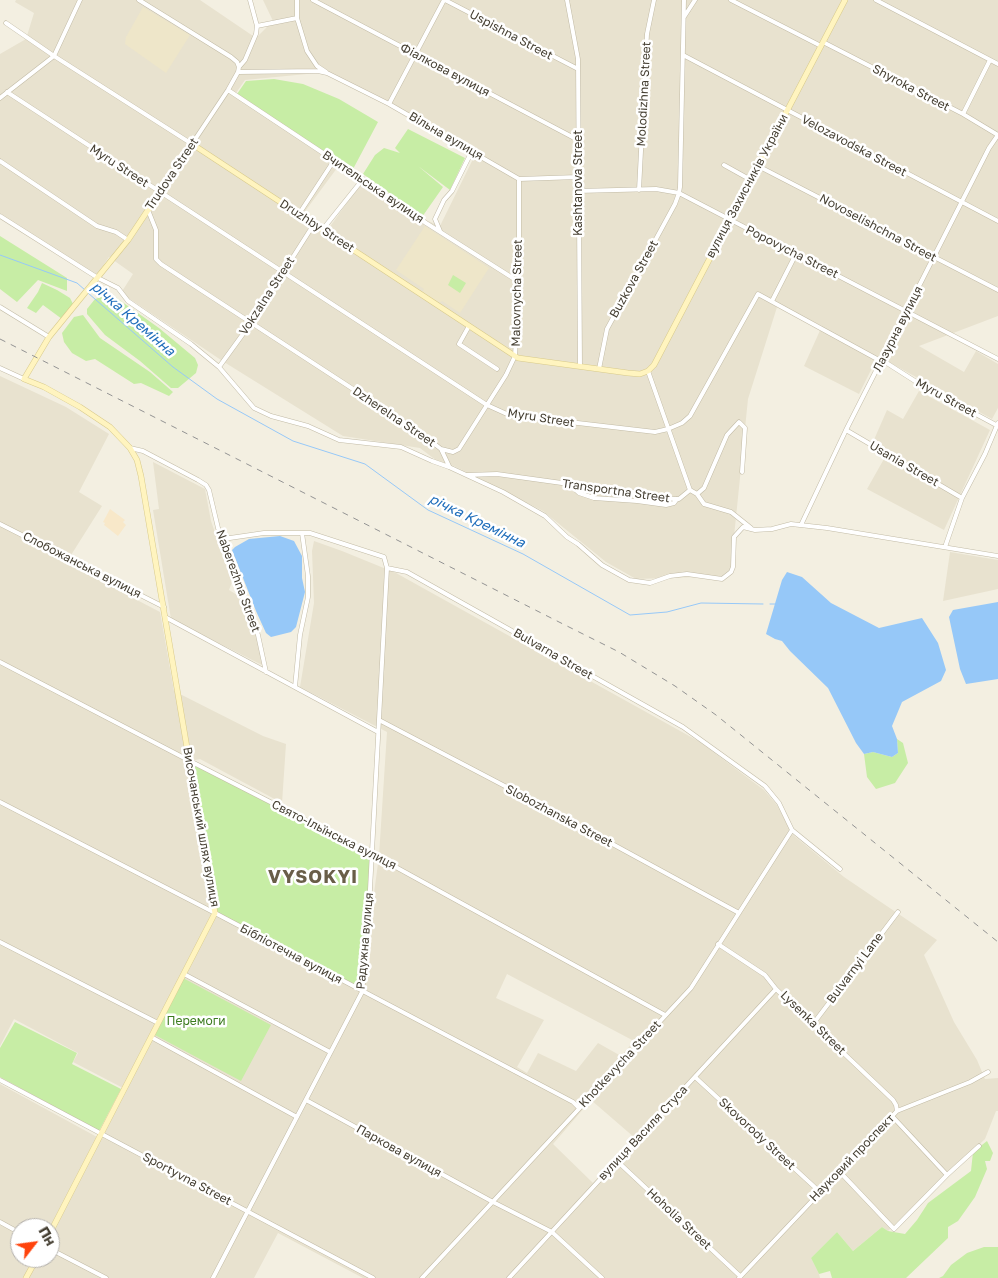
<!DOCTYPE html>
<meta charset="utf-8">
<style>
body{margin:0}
#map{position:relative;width:998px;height:1278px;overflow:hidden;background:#f3efe1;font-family:"Golos Text",sans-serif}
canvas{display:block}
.north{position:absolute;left:10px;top:1218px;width:50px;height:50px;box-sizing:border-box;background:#fff;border:1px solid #b5b2ad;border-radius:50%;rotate:60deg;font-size:14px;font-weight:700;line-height:20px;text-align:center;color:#453f32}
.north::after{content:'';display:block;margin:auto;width:18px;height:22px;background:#ff430c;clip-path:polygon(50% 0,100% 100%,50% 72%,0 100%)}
</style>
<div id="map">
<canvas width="998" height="1278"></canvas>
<div class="north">Пн</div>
</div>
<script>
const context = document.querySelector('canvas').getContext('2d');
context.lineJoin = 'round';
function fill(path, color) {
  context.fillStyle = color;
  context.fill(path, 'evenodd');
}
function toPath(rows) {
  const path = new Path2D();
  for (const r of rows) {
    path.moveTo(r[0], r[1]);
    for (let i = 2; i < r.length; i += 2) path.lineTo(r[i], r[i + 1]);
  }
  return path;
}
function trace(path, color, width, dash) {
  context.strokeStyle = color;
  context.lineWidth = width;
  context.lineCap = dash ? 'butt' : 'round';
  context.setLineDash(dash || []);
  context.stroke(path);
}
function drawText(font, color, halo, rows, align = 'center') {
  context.font = font + ' "Golos Text",sans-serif';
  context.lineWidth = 5;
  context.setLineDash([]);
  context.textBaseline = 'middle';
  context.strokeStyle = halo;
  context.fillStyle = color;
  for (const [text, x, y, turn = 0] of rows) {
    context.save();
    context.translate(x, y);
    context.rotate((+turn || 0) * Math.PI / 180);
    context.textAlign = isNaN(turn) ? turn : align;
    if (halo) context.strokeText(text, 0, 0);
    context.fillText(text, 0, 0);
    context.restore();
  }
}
fill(toPath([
 [16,0,200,0,256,38,273,21,263,0,998,0,998,316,919,346,964,372,976,351,998,364,998,408,992,419,878,356,859,394,804,366,822,326,778,304,748,399,730,576,636,579,606,562,543,511,454,466,437,461,420,448,343,436,224,362,121,293,133,274,109,257,96,276,17,229,0,217,0,54,26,39,34,13,15,2],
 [317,73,327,75,388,106,465,149,474,157,440,226,428,221,384,194,361,183,329,228,323,227,310,219,306,210,340,164,236,93,245,80],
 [0,376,66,407,109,434,79,492,102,506,66,563,160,612,174,691,263,736,286,744,282,803,200,759,190,761,367,946,379,856,387,732,300,687,314,603,312,551,314,541,342,551,396,573,700,742,764,790,777,805,792,834,844,877,937,940,924,955,954,1022,977,1060,985,1079,998,1078,998,1111,996,1111,985,1139,888,1231,882,1227,853,1251,837,1232,811,1258,819,1274,820,1278,363,1278,278,1233,254,1278,0,1278,0,1084,97,1137,123,1088,73,1062,78,1053,14,1019,0,1046],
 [507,974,634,1041,621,1056,598,1043,576,1071,538,1053,527,1073,517,1067,544,1020,496,998],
 [591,1100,635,1138,593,1183,553,1144],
 [20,1228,50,1228,50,1258,20,1258],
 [919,391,990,430,944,530,867,489,889,450,873,442,887,410,903,419],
 [153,462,205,489,211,521,232,582,229,590,242,598,257,635,264,666,171,619,153,510,159,509],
 [950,552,998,560,998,589,943,601]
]), '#e8e2cf');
fill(toPath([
 [110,509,125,520,123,522,126,525,118,536,104,525,105,523,103,522]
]), '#f8e8c9');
fill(toPath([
 [143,7,190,35,166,73,125,44,126,37],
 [425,226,489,268,460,313,442,301,439,303,422,292,424,289,396,270]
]), '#eee6c9');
fill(toPath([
 [274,79,303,84,339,99,378,122,352,171,237,94,246,81],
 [408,129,465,158,450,190,418,166,443,187,422,217,363,174,375,155,384,148,400,153,395,148],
 [0,236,67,278,67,291,38,280,17,302,0,289],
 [453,275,466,283,460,293,448,285],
 [42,283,57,290,70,298,74,306,62,319,43,305,36,313,27,308,38,292],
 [111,294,159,328,195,358,198,365,196,373,178,388,171,388,140,361,105,335,87,314,87,309,95,299],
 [83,315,100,338,150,372,173,392,169,396,141,383,134,384,95,359,86,361,72,353,64,342,62,333,74,317],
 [897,739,903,743,908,763,895,783,876,789,867,777,864,754,873,752,892,757,898,753],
 [190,761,372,854,367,946,362,992,215,913],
 [183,978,271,1025,241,1081,153,1034],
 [15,1022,77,1053,72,1064,121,1089,99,1131,0,1077,0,1048],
 [987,1141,993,1153,990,1161,985,1161,987,1169,975,1197,958,1221,948,1227,948,1238,906,1278,832,1278,830,1271,819,1274,811,1258,837,1232,853,1251,882,1227,888,1231,905,1234,917,1220,928,1203,971,1171,973,1152],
 [984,1247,998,1247,998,1278,939,1278,943,1276,951,1265,967,1253]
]), '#c7eda5');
fill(toPath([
 [280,536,294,541,302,556,302,578,305,592,296,627,291,632,271,637,266,633,256,611,232,550,235,547,249,539],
 [787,572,802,577,831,603,879,628,922,618,938,643,946,670,941,681,902,702,892,726,897,739,898,753,892,757,873,752,864,754,856,743,828,688,790,651,782,641,775,639,766,634,782,580],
 [998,602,998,679,966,684,960,669,949,617,953,610]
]), '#96c8f8');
trace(toPath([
 [0,255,77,283,85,290],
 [88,293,173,367,217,399,293,441,365,464,428,510,523,554,630,615,667,612,701,603,763,604],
 [770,604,775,604]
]), '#96c8f8', 1);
const street = toPath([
 [139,0,231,57,237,62,239,67],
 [297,0,297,18,307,51,317,66,326,72],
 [313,0,578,140],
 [445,0,578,69],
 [567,0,578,59,580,366],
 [684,0,680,187,679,193,998,359],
 [731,0,821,46],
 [876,0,998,64],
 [684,17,695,0],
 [6,23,54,56,192,144,228,90,238,72,239,67],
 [257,26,297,18],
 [823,42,963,114,998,135],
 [683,55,998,221],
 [239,67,245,60,256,34,257,26,250,0],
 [238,72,318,71,327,73,389,104,519,179,578,177],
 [228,90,329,157,333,162,363,179,426,223,519,282],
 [7,92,487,405,509,415,655,432,668,429,682,423,690,416,758,294,877,359,882,360,918,383,998,426],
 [0,98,54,56,80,0],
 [389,104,444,0],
 [963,114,990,60],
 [0,161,97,226,116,232,128,240],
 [724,165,751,180],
 [758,166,998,290],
 [639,190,647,34,654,0],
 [578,191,656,189,679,193,675,204,607,329,599,369],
 [148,210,156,230,156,259,161,264,419,432,441,449,449,466],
 [299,214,333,162],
 [0,216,98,278,118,288,128,301,191,344,219,367,254,408,271,416,308,426,339,440,401,447,432,461,449,467,503,492,545,516,567,537,578,544,602,565,629,580,650,583,670,576,687,574,722,579,731,572,733,567,734,537,743,527,755,530,772,529,791,524,827,528,998,556],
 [323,229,363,179],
 [440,231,435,219,444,200,452,191,472,151],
 [772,301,796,254],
 [0,307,49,337],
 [469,326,459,344,497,369],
 [219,367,251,323,314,224],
 [0,368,24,379],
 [648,371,690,490],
 [846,430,962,498],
 [130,448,143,451,198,480,206,485,209,490,218,528,258,635,266,672],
 [441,449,453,452,459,449,506,375,515,356,519,282,519,179],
 [467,475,497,474,569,484,622,490,674,499,679,499,690,490],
 [569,484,579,493,594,498,637,501,666,505,674,503,677,499],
 [690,490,697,494,704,504,731,512,751,528],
 [697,494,704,488,727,435,739,422,745,428,742,472],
 [0,524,164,607],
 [801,525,846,430,989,148,998,135],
 [945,547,962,498,985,454,998,423],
 [387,568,407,572,683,727,765,786,779,803,792,830,840,869],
 [165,617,378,732],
 [0,662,190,761,372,854,665,1015],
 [295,687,300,635,308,597,308,576,302,533],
 [379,720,539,804,739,913],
 [0,802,215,913,573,1102,579,1108],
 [0,942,158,1023],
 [718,944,765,975,776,989,893,1100,896,1105,897,1111],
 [184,974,330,1052],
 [813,1024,898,912],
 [151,1037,297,1117],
 [695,1077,820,1192],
 [0,1080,373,1278],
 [306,1100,493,1202,552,1232,602,1278],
 [892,1116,947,1175,979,1146],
 [617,1161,740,1276],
 [839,1171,894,1229,947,1175],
 [0,1222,20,1233],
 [50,1249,106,1278],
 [213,1278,362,992,367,946,387,568,384,557,310,533,264,533,223,539],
 [422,1278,691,988,792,830],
 [509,1278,776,989],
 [739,1278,897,1111,970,1082,988,1072]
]);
const secondary = toPath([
 [50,1233,215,913,141,476,137,460,130,448,110,427,80,407,44,387,24,379,49,337,128,240,192,144,518,358,628,373,640,374,648,371,654,365,845,0],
 [26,1278,37,1258]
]);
trace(street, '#c2bba6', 5);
trace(secondary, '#d8ca8b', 6);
trace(street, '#fff', 4);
trace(secondary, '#fff4bf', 5);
trace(toPath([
 [0,339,559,622,619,652,675,686,716,715,998,942]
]), '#939393', 1, [6, 6]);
drawText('12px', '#453f32', '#fff', [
 ["Uspishna Street",511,35,28],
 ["Фіалкова вулиця",445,70,28],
 ["Shyroka Street",911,88,28],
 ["Molodizhna Street",644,94,-87],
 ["Вільна вулиця",446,136,30],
 ["Velozavodska Street",854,146,28],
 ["Myru Street",119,166,33],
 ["Trudova Street",172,174,-56],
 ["Kashtanova Street",578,183,-90],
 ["вулиця Захисників України",747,186,-62],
 ["Вчительська вулиця",373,187,34],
 ["Druzhby Street",317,226,33],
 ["Novoselishchna Street",878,228,28],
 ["Popovycha Street",792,252,27],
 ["Buzkova Street",634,279,-61],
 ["Malovnycha Street",517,293,-89],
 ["Vokzalna Street",267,296,-57],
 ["Лазурна вулиця",898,329,-63],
 ["Myru Street",946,398,29],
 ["Dzherelna Street",394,417,34],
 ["Myru Street",541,418,9],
 ["Usania Street",904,464,30],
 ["Transportna Street",616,491,8],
 ["Слобожанська вулиця",82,565,27],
 ["Naberezhna Street",238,581,70],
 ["Bulvarna Street",553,654,30],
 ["Slobozhanska Street",559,816,28],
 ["Височанський шлях вулиця",201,827,80],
 ["Свято-Ільїнська вулиця",334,835,27],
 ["Радужна вулиця",365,941,-85],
 ["Бібліотечна вулиця",291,954,28],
 ["Bulvarnyi Lane",855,968,-53],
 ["Lysenka Street",813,1023,44],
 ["Khotkevycha Street",620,1064,-47],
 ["вулиця Василя Стуса",643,1133,-47],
 ["Skovorody Street",757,1134,43],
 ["Паркова вулиця",399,1151,29],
 ["Науковий проспект",852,1158,-46],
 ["Sportyvna Street",187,1179,28],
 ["Hoholia Street",679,1219,43]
]);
drawText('12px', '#3c7c1f', '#fff', [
 ["Перемоги",196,1021]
]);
drawText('italic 14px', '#206ebb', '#fff', [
 ["річка Кремінна",133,319,41],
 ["річка Кремінна",477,521,26]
]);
context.letterSpacing = '1px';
drawText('bold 18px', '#695e48', '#fff', [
 ["VYSOKYI",313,877]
]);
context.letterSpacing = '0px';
</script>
